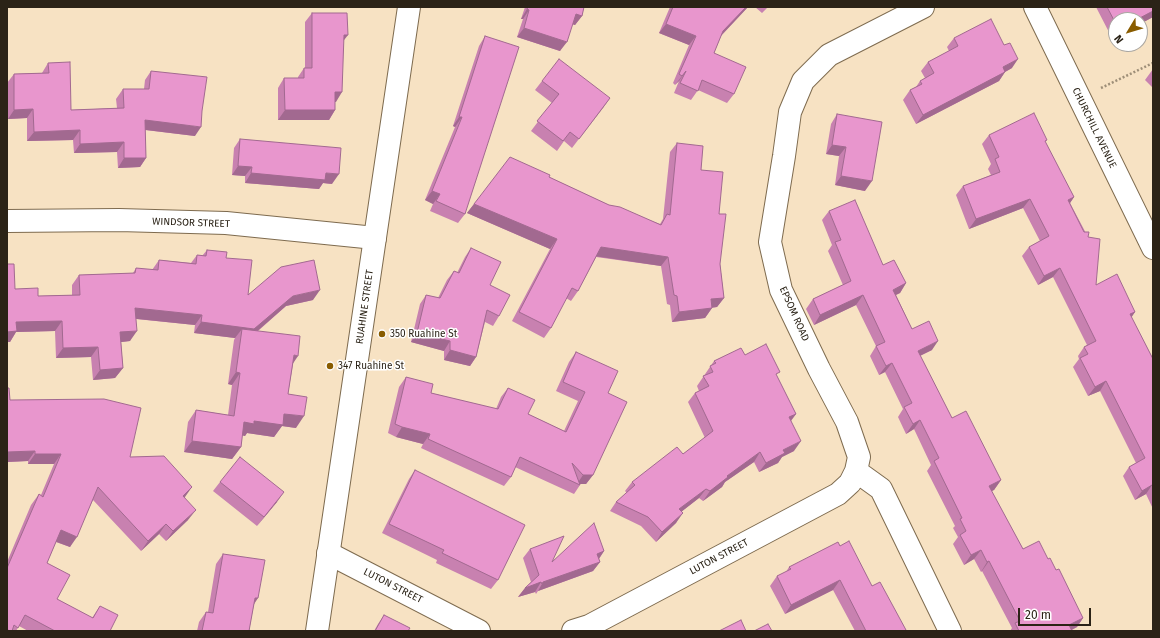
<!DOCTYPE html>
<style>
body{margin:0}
#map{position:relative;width:1160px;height:638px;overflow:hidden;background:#f7e2c3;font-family:"Fira Sans",sans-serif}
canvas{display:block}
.frame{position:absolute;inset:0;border:8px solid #2b2317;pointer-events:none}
.north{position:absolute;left:1108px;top:12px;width:40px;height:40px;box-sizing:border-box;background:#fff;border:1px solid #aaa7a2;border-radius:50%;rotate:232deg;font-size:11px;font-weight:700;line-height:16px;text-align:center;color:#2b2317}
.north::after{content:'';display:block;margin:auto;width:14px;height:18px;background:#895c00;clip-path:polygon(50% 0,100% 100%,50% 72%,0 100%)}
.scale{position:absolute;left:1018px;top:608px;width:73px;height:18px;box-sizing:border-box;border:2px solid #2b2317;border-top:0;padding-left:5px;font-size:12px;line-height:14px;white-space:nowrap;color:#2b2317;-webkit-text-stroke:3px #fff;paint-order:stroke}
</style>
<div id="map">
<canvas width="1160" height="638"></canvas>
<div class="frame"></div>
<div class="north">N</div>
<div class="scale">20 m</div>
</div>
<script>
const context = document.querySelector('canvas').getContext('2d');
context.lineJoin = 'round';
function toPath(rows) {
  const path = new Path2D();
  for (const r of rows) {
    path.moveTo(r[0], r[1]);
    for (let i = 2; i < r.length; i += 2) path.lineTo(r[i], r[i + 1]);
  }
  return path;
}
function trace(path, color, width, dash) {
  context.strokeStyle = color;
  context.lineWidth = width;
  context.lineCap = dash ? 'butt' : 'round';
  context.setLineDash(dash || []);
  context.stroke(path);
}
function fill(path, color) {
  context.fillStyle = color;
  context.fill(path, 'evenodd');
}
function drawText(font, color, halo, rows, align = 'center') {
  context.font = font + ' "Fira Sans",sans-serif';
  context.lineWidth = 3;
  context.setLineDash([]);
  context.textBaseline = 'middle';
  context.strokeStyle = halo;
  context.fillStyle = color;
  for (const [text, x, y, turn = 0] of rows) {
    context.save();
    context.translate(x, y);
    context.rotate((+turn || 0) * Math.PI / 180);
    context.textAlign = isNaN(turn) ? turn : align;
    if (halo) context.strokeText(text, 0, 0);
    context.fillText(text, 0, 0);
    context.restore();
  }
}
const street = toPath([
 [923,7,829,55,803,81,790,112,784,156,770,242,781,290,819,369,847,422,859,457,856,471,881,489,950,631],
 [1035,7,1153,248],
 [7,221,119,220,226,223,375,238],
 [328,553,479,631],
 [573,631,589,626,838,494,850,483,856,471]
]);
const secondary = toPath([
 [317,631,409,7]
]);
trace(street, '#7e6b4f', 24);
trace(secondary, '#7e6b4f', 24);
trace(toPath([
 [1101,88,1153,63]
]), '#9e8f78', 2.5, [2, 2]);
trace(street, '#fff', 22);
trace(secondary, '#fff', 22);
fill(toPath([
 [525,7,584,7,582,16,575,25,572,24,560,51,517,37,523,19,521,19],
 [670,7,748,7,721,36,714,53,734,94,727,103,698,90,691,100,674,93,679,81,675,85,673,83,689,45,659,33],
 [755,7,768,7,762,13],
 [1096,7,1153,7,1153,17,1140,24,1140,20,1116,20,1116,36,1112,38],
 [312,13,343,41,335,102,335,110,329,120,278,120,278,88,284,78,298,78,298,77,304,68,305,68,305,22],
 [485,36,465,214,458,223,430,211,433,204,425,200,455,127,453,126,479,46],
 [954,38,1012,68,1005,72,999,81,916,124,903,100,910,90,916,87,920,81,925,78,921,71,928,62,949,51,947,47],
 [48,63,71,110,117,108,116,99,123,89,144,89,145,80,151,71,195,136,145,130,146,158,140,167,118,168,117,152,74,153,73,140,27,141,27,118,8,119,7,83,14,74,42,73],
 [1153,69,1153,88,1145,80],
 [542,81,610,98,572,148,564,141,557,151,531,131,552,103,535,90],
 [837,114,865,191,835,185,839,156,826,154,831,124],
 [989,135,1047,140,1045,142,1074,197,1070,203,1088,237,1096,285,1135,312,1131,317,1153,359,1153,509,1146,494,1135,500,1123,476,1129,467,1136,463,1100,391,1088,396,1073,367,1079,359,1078,356,1084,347,1087,345,1053,277,1038,285,1022,256,1029,247,1040,241,1023,208,969,229,956,195,963,186,991,175,988,169,991,164,982,144],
 [240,139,332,184,323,183,319,189,245,183,245,176,232,175,234,148],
 [677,143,701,170,719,214,720,264,724,298,717,307,712,308,705,318,672,322,670,305,667,304,661,266,596,257,578,291,571,301,566,298,551,328,544,338,512,321,550,249,467,213,474,204,549,177,609,205,660,224,663,219,670,152],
 [829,211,883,265,906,283,900,293,896,295,912,329,932,350,920,356,952,418,1001,480,994,490,991,491,1023,549,1048,559,1056,570,1083,618,1077,627,1072,630,1072,631,1010,631,1012,628,982,571,981,572,974,559,964,565,953,544,958,537,953,528,955,526,927,471,931,465,914,429,906,434,898,417,903,409,885,372,879,375,870,356,876,346,856,305,814,325,806,309,813,299,843,285,828,251,832,245,822,220],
 [471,248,490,285,499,316,493,326,485,322,476,357,470,366,444,360,444,351,411,342,420,304,426,295,438,298,447,280,454,271,457,273,465,257],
 [207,250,226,258,248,295,313,300,286,306,258,331,293,364,288,394,296,428,282,426,274,437,247,433,245,436,242,435,241,447,232,459,184,452,188,422,196,410,228,415,232,385,228,384,234,340,235,338,194,333,195,325,136,319,130,341,121,342,123,368,115,378,93,380,91,357,56,358,55,331,16,332,10,342,7,342,7,264,15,289,38,296,72,295,72,285,79,275,133,273,136,268,152,270,159,260,191,263,197,255,202,256],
 [576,352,608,393,593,475,586,484,580,484,580,485,574,494,515,467,511,477,504,486,421,448,423,444,396,437,388,433,399,387,406,377,431,393,496,409,501,397,508,388,528,414,564,431,578,401,556,391,569,362],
 [745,355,777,377,796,414,791,421,794,451,782,457,778,463,759,472,754,462,725,482,722,487,703,501,699,498,681,512,676,523,656,542,641,526,610,511,616,502,627,493,625,491,632,482,683,454,705,438,688,402,695,393,699,391,697,386,714,361],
 [7,388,10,400,130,457,185,497,188,520,166,541,159,534,141,551,93,500,70,547,56,542,47,563,57,599,92,618,100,606,110,631,28,631,19,626,16,631,7,631,7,562,31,505,39,494,41,495,54,464,28,464,28,461,7,462],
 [415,470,498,580,491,589,436,563,437,560,382,533,409,479],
 [220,482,277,502,257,526,213,491],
 [840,546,872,586,905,631,855,631,833,590,785,614,770,586,777,576,786,572,789,567],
 [530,549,552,562,604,551,599,559,600,562,593,571,538,591,536,594,535,592,518,597,525,588,531,582,523,558],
 [223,554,254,604,249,631,197,631,199,622,206,612,208,612,216,564],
 [384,615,408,631,374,631,378,624]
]), '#c881b0');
fill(toPath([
 [746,7,748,7,716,41,723,31],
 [527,9,529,10,523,19,521,19],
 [1153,11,1153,17,1140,24,1140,20,1136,20],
 [576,14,582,16,575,25,569,23],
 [666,24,696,36,689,45,659,33],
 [524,28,567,42,560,51,517,37],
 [1116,32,1116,36,1112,38],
 [344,35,348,35,341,44],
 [1018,59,1012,68,1005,72,999,81,916,124,923,115,1003,67],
 [686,71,679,81,675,85,682,76],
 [335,92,342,92,336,102,329,102],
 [610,98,603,108,572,148,579,139],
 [33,109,27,118,8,119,14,110],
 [285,110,335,110,329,120,278,120],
 [459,117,462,117,455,127,453,126],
 [145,120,201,127,195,136,138,129],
 [80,130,73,140,27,141,34,132],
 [124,142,117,152,74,153,80,144],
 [832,145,846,147,839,156,826,154],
 [124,158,146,158,140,167,118,168],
 [238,166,252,167,245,176,232,175],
 [251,173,326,173,339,174,332,184,323,183,319,189,245,183],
 [841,176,872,181,865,191,835,185],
 [432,191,440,194,433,204,425,200],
 [1074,197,1068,206,1068,200],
 [1030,199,1023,208,969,229,976,219],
 [474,204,557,239,550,249,467,213],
 [601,247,668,257,661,266,594,256],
 [1060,268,1053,277,1038,285,1044,276],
 [906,283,900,293,887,299,893,290],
 [320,290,313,300,286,306,247,340,242,329,235,338,194,333,201,322,293,296],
 [863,295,856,305,814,325,820,315],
 [724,298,717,307,704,308,711,299],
 [135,308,202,315,195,325,128,318],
 [712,308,705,318,672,322,679,312],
 [1135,312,1129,321,1130,314],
 [62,321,55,331,16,332,10,342,7,342,7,332,16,322],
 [137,331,130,341,113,343,120,332],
 [417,333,450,341,444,351,411,342],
 [938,341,932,350,911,360,918,351],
 [98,347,91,357,56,358,63,348],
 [450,350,476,357,470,366,444,360],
 [294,355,298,356,290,368],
 [892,363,885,372,879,375,886,366],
 [123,368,115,378,93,380,100,370],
 [236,372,240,373,232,385,228,384],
 [1106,381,1100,391,1088,396,1095,387],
 [284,414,304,416,296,428,282,426,274,437,247,433,245,436,236,434,244,422,254,421],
 [796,414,789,423,789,417],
 [920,420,914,429,906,434,913,424],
 [402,427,430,434,423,444,396,437],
 [192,441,241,447,232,459,184,452],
 [801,441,794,451,782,457,778,463,759,472,766,463,783,450],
 [35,451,28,461,7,462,7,452],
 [760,452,754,462,725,482,722,487,703,501,710,491,727,476],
 [35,454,61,454,54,464,28,464],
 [583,475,593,475,586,484,577,484],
 [1001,480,994,490,982,496,989,486],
 [1152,485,1146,494,1135,500,1142,491],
 [192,487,185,497,176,506,183,496],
 [706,489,699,498,672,519,679,509],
 [284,492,277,502,257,526,264,517],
 [196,510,188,520,166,541,173,531],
 [683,513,676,523,656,542,662,532],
 [166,524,159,534,141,551,148,541],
 [61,530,77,537,70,547,54,541],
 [981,550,974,559,964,565,971,555],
 [604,551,598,560,597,554],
 [989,561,982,571,981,572,987,562],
 [600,562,593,571,538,591,543,582],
 [840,580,833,590,785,614,791,605],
 [541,582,535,592,518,597,525,588],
 [255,598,258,598,251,609],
 [1083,618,1077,627,1069,631,1069,625]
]), '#a26990');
const building = toPath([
 [528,7,584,7,582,16,576,14,567,42,524,28,529,10,527,9,528,7],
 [673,7,746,7,723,31,714,53,746,67,734,94,702,80,698,91,680,83,686,71,682,76,679,74,696,36,666,24,673,7],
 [1107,7,1153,7,1153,11,1136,20,1116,20,1116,24,1107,7],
 [312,13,347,13,348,35,344,35,342,92,335,92,335,110,285,110,284,78,304,78,304,68,312,68,312,13],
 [991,19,1004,45,1010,43,1018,59,1003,67,1005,72,923,115,910,90,922,84,920,81,934,73,928,62,958,46,954,38,991,19],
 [485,36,519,47,465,214,436,201,440,194,432,191,462,117,459,117,485,36],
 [559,59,610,98,579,139,570,132,563,141,537,121,559,94,542,81,559,59],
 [70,62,71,110,124,108,123,89,149,89,151,71,207,77,202,111,201,127,145,120,146,158,124,158,124,142,80,144,80,130,34,132,33,109,14,110,14,74,49,73,48,63,70,62],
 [1034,113,1047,140,1045,141,1074,197,1068,200,1084,232,1089,232,1088,237,1100,239,1096,285,1117,274,1135,312,1130,314,1153,359,1153,486,1152,485,1142,491,1129,467,1145,458,1106,381,1095,387,1080,358,1088,354,1084,347,1096,341,1060,268,1044,276,1029,247,1049,236,1030,199,976,219,963,186,1000,172,995,159,999,157,989,135,1034,113],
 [837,114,882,122,872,181,841,176,846,147,832,145,837,114],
 [240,139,341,148,339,174,326,173,325,180,251,173,252,167,238,166,240,139],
 [677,143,703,146,701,170,723,172,719,214,726,214,720,264,724,298,711,299,712,308,679,312,677,296,674,295,668,257,601,247,578,291,572,288,551,328,519,312,557,239,474,204,510,157,550,175,549,177,609,205,620,207,661,225,667,214,670,215,677,143],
 [855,200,883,265,894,260,906,283,893,290,912,329,929,321,938,341,918,351,952,418,966,411,1001,480,989,486,1023,549,1039,541,1048,559,1050,558,1056,570,1059,569,1083,618,1069,625,1072,631,1019,631,1015,623,1020,621,989,561,987,562,981,550,971,555,960,535,966,531,960,519,962,518,934,461,939,458,920,420,913,424,904,407,912,403,892,363,886,366,876,346,885,342,863,295,820,315,813,299,851,281,835,242,841,240,829,211,855,200],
 [471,248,501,262,490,285,510,295,499,316,487,310,476,357,450,350,450,341,417,333,426,295,440,298,454,271,459,273,471,248],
 [207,250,227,252,226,258,252,260,248,295,281,267,314,260,320,290,293,296,254,329,201,322,202,315,135,308,137,331,120,332,123,368,100,370,98,347,63,348,62,321,16,322,17,331,7,332,7,264,14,264,15,289,38,288,38,296,80,295,79,275,135,273,136,268,158,270,159,260,196,264,197,255,206,256,207,250],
 [242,329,300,336,298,356,294,355,288,394,307,397,304,416,284,414,283,425,254,421,254,424,244,422,241,447,192,441,196,410,234,416,240,373,236,372,242,329],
 [766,344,780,372,776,374,796,414,789,417,801,441,783,450,785,453,766,463,760,452,727,476,728,477,710,491,706,489,679,509,683,513,662,532,648,517,616,502,635,485,632,482,677,447,683,454,713,431,695,393,709,386,703,376,713,372,710,366,716,363,714,361,741,348,745,355,766,344],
 [576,352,618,371,608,393,627,402,593,475,583,475,572,463,580,485,520,457,511,477,428,439,430,434,402,427,395,424,406,377,433,384,431,393,498,409,508,388,535,400,528,414,566,432,585,392,563,382,576,352],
 [7,388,9,388,10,400,104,399,141,408,130,457,164,456,192,487,183,496,196,510,173,531,166,524,148,541,98,487,77,537,61,530,47,563,70,575,57,599,93,618,100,606,118,615,110,631,55,631,25,615,18,628,14,625,12,631,7,630,7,568,39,494,43,497,61,454,35,454,35,451,7,452,7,388],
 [240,457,284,492,264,517,220,482,240,457],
 [415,470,525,525,498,580,442,553,444,550,389,524,415,470],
 [594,523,604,551,597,554,600,562,543,582,542,584,541,582,525,588,539,575,530,549,564,536,552,562,594,523],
 [849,541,872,586,880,582,906,630,903,631,866,631,840,580,791,605,777,576,791,569,789,567,838,542,840,546,849,541],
 [223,554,265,560,258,598,255,598,249,631,202,631,206,612,213,613,223,554],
 [384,615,410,628,408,631,375,631,384,615],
 [741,620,746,631,719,631,741,620],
 [768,624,772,631,754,631,768,624]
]);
fill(building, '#e896cd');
trace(building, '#a26990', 1);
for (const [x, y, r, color] of [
 [382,334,4,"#895c00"],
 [330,366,4,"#895c00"]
]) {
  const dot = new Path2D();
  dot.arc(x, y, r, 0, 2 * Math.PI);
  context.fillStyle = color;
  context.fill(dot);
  trace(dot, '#fff', 1.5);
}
drawText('10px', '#2b2317', '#fff', [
 ["CHURCHILL AVENUE",1094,128,64],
 ["WINDSOR STREET",191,223,2],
 ["RUAHINE STREET",365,307,-82],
 ["EPSOM ROAD",794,314,66],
 ["LUTON STREET",719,557,-28],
 ["LUTON STREET",393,586,27]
]);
drawText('10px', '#2b2317', '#fff', [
 ["350 Ruahine St",390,334],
 ["347 Ruahine St",338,366]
], 'left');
</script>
